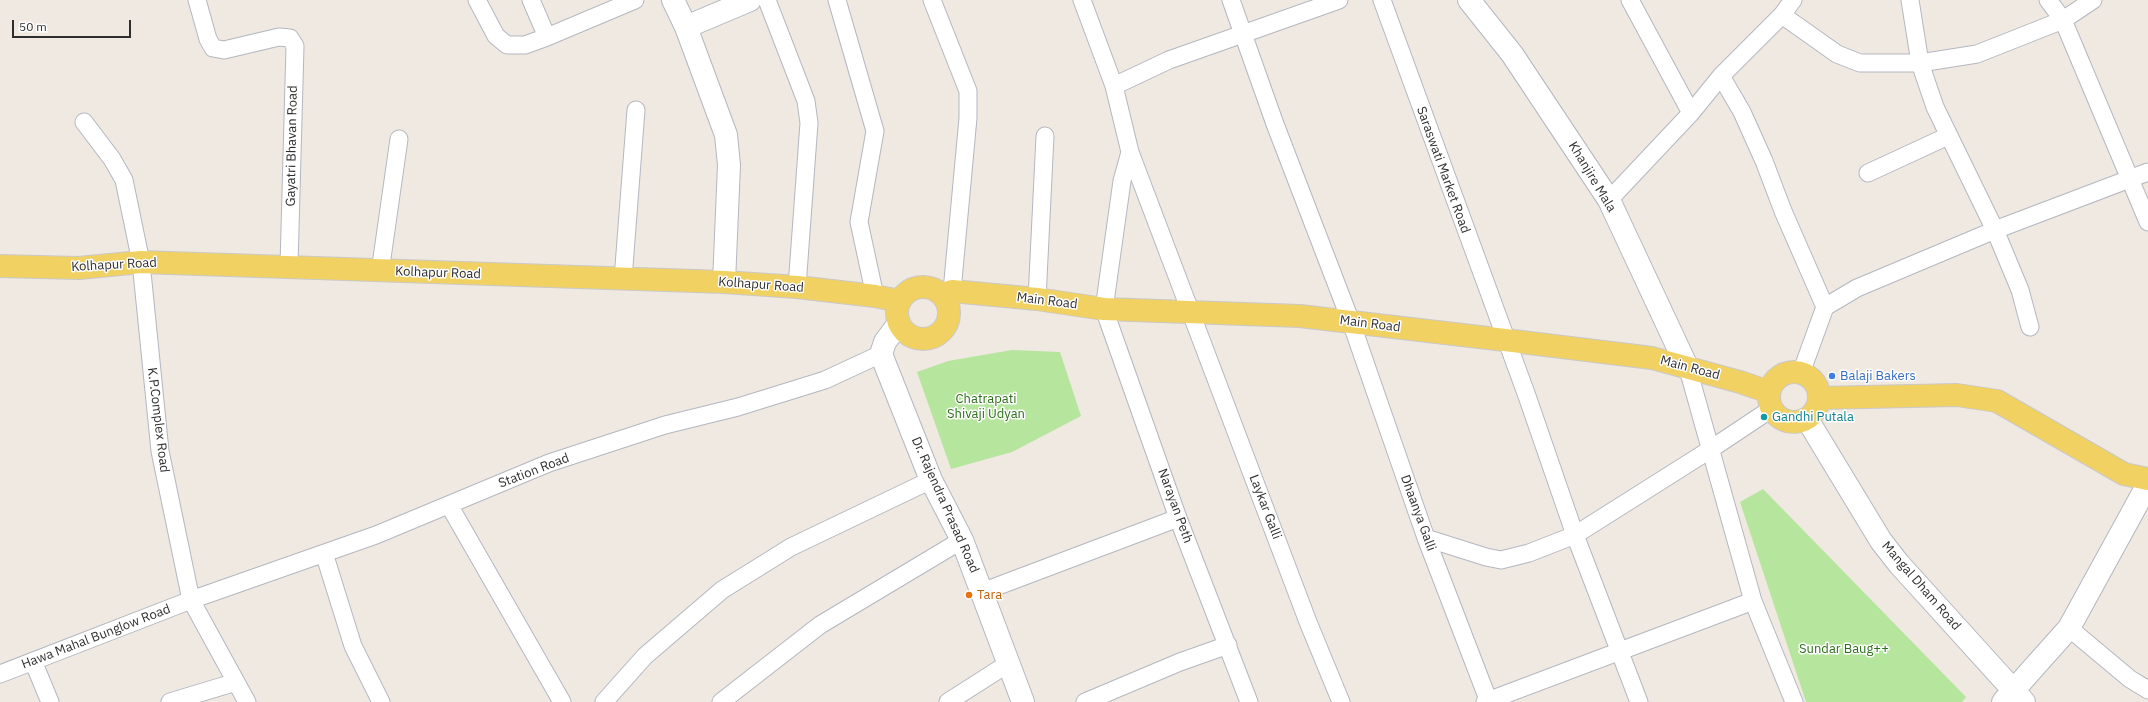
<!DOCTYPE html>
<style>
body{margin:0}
#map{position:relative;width:2148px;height:702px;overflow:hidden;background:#efe9e1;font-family:"IBM Plex Sans",sans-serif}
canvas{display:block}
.scale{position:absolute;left:12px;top:20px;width:119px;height:18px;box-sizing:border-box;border:2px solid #2e2e2e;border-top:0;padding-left:5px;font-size:12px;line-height:14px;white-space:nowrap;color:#2e2e2e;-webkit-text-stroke:3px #fff;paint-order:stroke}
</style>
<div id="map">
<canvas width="2148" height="702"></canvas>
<div class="scale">50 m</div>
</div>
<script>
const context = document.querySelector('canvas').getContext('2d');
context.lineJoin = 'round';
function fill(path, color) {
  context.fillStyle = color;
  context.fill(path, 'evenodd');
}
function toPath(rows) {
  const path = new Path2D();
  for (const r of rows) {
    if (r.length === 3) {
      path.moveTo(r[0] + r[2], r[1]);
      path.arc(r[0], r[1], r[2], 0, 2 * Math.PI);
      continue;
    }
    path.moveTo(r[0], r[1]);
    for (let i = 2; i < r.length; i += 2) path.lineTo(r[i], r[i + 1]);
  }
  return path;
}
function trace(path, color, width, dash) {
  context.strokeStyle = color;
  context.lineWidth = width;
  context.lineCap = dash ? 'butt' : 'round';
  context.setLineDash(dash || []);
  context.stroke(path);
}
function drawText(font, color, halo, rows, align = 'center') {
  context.font = font + ' "IBM Plex Sans",sans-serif';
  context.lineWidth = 3;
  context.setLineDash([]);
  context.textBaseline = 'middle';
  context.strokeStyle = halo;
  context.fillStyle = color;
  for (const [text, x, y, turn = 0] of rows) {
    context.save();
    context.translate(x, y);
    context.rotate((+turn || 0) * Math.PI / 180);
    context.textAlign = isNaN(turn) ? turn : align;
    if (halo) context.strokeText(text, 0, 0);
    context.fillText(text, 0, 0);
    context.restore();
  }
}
fill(toPath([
 [1012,350,1060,352,1081,416,1012,452,951,469,917,372,948,361],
 [1763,489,1966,697,1962,702,1806,702,1740,502]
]), '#b6e59e');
const street = toPath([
 [197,0,208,39,213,48,224,50,279,37,290,38,295,46,289,266],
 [477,0,496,36,507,45,525,45,547,37,635,0],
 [531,0,547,37],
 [767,0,806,101,809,123,797,287],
 [837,0,875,131,859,222,875,296],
 [932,0,968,91,968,118,952,291],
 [1082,0,1114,86,1130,152,1308,622,1341,702],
 [1231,0,1275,124,1351,322,1426,538,1489,702],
 [1382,0,1527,396,1575,535,1639,702],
 [1630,0,1691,113],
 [1910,0,1920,63,1935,107,1995,230,2020,290,2030,327],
 [2093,0,2063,20,2148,222],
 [1782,15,1837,54,1860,63,1920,63,1977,54,2063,20,2048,0],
 [1721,76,1742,112,1764,161,1783,211,1825,307],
 [1114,86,1169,60,1339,0],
 [84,122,112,159,124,180,141,262,160,451,191,600,247,702],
 [1130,152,1122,181,1104,309,1178,518,1249,702],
 [1868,173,1948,136],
 [1609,200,1691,113,1721,76,1782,15,1793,0],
 [380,272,399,139],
 [623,279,636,110],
 [1037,299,1045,136],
 [1688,369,1753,601,1794,702],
 [1801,373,1825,307,1857,288,1995,230,2148,172],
 [449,505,562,702],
 [1426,538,1486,557,1501,560,1529,553,1575,535,1711,449,1771,409],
 [324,553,353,646,381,702],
 [982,592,1178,518],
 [2069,628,2130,679,2148,690],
 [33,661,50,702],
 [0,674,191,600,376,535,549,463,665,425,738,407,825,380,881,354],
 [170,702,236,682],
 [604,702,645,656,722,590,791,547,931,480],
 [721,702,820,625,962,540],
 [948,702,1009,663],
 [1085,702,1180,662,1228,645],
 [1485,702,1753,601]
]);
const secondary = toPath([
 [673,0,686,27,726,135,729,165,724,282],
 [1469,0,1512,54,1609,200,1688,369],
 [686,27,750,0],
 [899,323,885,342,881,354,931,480,962,540,1023,702],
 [1807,419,1881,541,1899,564,2024,702],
 [2003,702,2069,628,2148,484]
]);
const primary = toPath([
 [0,266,79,268,141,262,724,282,797,287,875,296,899,301],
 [923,313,26],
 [942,294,952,291,1037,299,1104,309,1300,316,1505,340,1652,358,1740,382,1769,392],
 [1794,397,25],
 [1820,398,1957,395,1997,401,2124,474,2148,479]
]);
trace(street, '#b4b7c1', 19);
trace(secondary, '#b4b7c1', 24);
trace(primary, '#c9c9c9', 24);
trace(street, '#fff', 17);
trace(secondary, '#fff', 22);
trace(primary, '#f2d163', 22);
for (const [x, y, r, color] of [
 [1832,376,4,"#3f7fe0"],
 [1764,417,4,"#0f9aa8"],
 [969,595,4,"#e8710a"]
]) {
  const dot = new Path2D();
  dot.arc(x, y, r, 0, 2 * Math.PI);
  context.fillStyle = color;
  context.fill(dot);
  trace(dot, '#fff', 1.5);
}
drawText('13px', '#2e2e2e', '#fff', [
 ["Gayatri Bhavan Road",292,146,-89],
 ["Saraswati Market Road",1443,170,70],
 ["Khanjire Mala",1592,177,59],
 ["Kolhapur Road",114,265,-3],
 ["Kolhapur Road",438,273,2],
 ["Kolhapur Road",761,285,4],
 ["Main Road",1047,301,7],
 ["Main Road",1370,324,7],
 ["Main Road",1690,368,15],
 ["K.P.Complex Road",158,420,83],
 ["Station Road",534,471,-21],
 ["Dr. Rajendra Prasad Road",945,505,66],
 ["Narayan Peth",1175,506,70],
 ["Laykar Galli",1265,507,69],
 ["Dhaanya Galli",1418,513,70],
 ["Mangal Dham Road",1921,586,49],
 ["Hawa Mahal Bunglow Road",96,637,-21]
]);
drawText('13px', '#366cbe', '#fff', [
 ["Balaji Bakers",1840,376]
], 'left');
drawText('13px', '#2c6e1b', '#fff', [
 ["Chatrapati",986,399],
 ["Shivaji Udyan",986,414],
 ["Sundar Baug++",1844,649]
]);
drawText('13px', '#0d838f', '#fff', [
 ["Gandhi Putala",1772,417]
], 'left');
drawText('13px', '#c56008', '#fff', [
 ["Tara",977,595]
], 'left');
</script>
